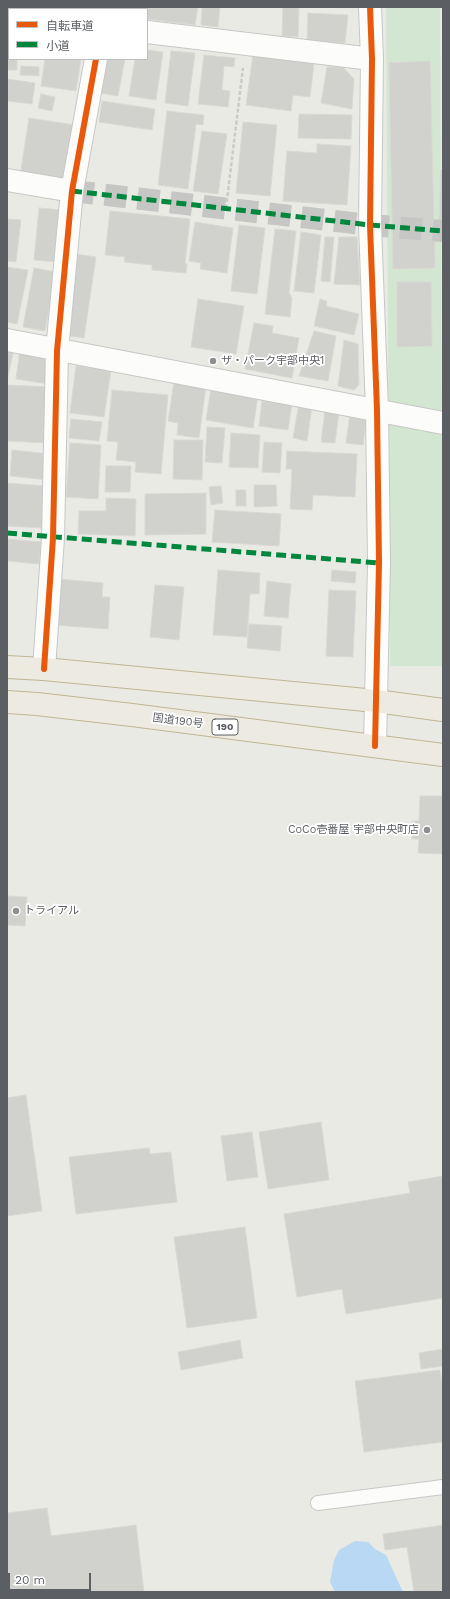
<!DOCTYPE html>
<meta charset="utf-8">
<style>
body{margin:0}
#map{position:relative;width:450px;height:1599px;overflow:hidden;background:#eaeae5;font-family:"Work Sans","Noto Sans JP",sans-serif}
canvas{display:block}
.frame{position:absolute;inset:0;border:8px solid #5b5e62;pointer-events:none}
.legend{position:absolute;left:8px;top:8px;width:140px;height:52px;box-sizing:border-box;background:#fff;border:1px solid #bdbfc0;margin:0;padding:5px 7px;list-style:none;font-size:12px;color:#5b5e62}
.legend li{display:flex;align-items:center;gap:8px;height:20px}
.legend b{width:20px;border:1px solid #bdbfc0}
.scale{position:absolute;left:8px;top:1573px;width:83px;height:18px;box-sizing:border-box;border:2px solid #5b5e62;border-top:0;padding-left:5px;font-size:12px;line-height:14px;white-space:nowrap;color:#5b5e62;-webkit-text-stroke:3px #fff;paint-order:stroke}
</style>
<div id="map">
<canvas width="450" height="1599"></canvas>
<div class="frame"></div>
<ul class="legend">
<li><b style="height:5px;background:#e8590c"></b>自転車道</li>
<li><b style="height:5px;background:#00873e"></b>小道</li>
</ul>
<div class="scale">20 m</div>
</div>
<script>
const context = document.querySelector('canvas').getContext('2d');
context.lineJoin = 'round';
function fill(path, color) {
  context.fillStyle = color;
  context.fill(path, 'evenodd');
}
function toPath(rows) {
  const path = new Path2D();
  for (const r of rows) {
    path.moveTo(r[0], r[1]);
    for (let i = 2; i < r.length; i += 2) path.lineTo(r[i], r[i + 1]);
  }
  return path;
}
function trace(path, color, width, dash) {
  context.strokeStyle = color;
  context.lineWidth = width;
  context.lineCap = dash ? 'butt' : 'round';
  context.setLineDash(dash || []);
  context.stroke(path);
}
function drawText(font, color, halo, rows, align = 'center') {
  context.font = font + ' "Work Sans","Noto Sans JP",sans-serif';
  context.lineWidth = 3.5;
  context.setLineDash([]);
  context.textBaseline = 'middle';
  context.strokeStyle = halo;
  context.fillStyle = color;
  for (const [text, x, y, turn = 0] of rows) {
    context.save();
    context.translate(x, y);
    context.rotate((+turn || 0) * Math.PI / 180);
    context.textAlign = isNaN(turn) ? turn : align;
    if (halo) context.strokeText(text, 0, 0);
    context.fillText(text, 0, 0);
    context.restore();
  }
}
fill(toPath([
 [386,7,440,7,443,666,390,666]
]), '#d3e6d1');
fill(toPath([
 [355,1541,368,1542,375,1549,386,1555,403,1592,335,1592,330,1582,334,1560,339,1550]
]), '#b9d8f4');
const building = toPath([
 [114,7,198,7,195,25,147,19,147,9,114,9,114,7],
 [202,7,220,7,218,27,201,25,202,7],
 [283,7,299,7,298,37,282,36,283,7],
 [308,13,348,15,345,43,307,41,308,13],
 [7,35,9,35,9,59,17,59,17,70,7,70,7,35],
 [147,50,163,52,156,100,129,96,135,59,147,59,147,50],
 [171,51,195,53,188,106,165,103,171,51],
 [204,55,235,58,234,67,224,66,222,90,230,91,228,107,198,104,204,55],
 [253,55,314,63,310,97,293,95,291,111,246,105,253,55],
 [45,59,81,59,76,91,41,86,45,59],
 [106,59,125,59,118,96,100,93,106,59],
 [430,61,435,268,393,269,389,63,430,61],
 [21,66,39,67,39,76,20,75,21,66],
 [327,67,343,67,354,79,352,109,321,103,327,67],
 [7,79,35,83,32,104,7,101,7,79],
 [41,94,55,97,52,111,38,108,41,94],
 [102,101,155,109,152,130,99,122,102,101],
 [167,111,204,115,203,125,196,124,188,189,158,185,167,111],
 [299,114,352,115,351,139,298,138,299,114],
 [29,118,75,125,66,183,20,176,29,118],
 [243,122,277,125,270,196,236,193,243,122],
 [202,131,227,134,218,194,193,191,202,131],
 [317,144,351,146,347,205,283,201,287,151,317,153,317,144],
 [441,170,443,170,443,222,439,222,441,170],
 [39,208,63,210,58,262,34,260,39,208],
 [110,211,190,219,185,264,187,264,186,273,152,270,152,265,124,262,125,257,105,255,110,211],
 [7,219,21,220,16,262,7,261,7,219],
 [195,222,233,228,227,273,200,269,201,263,189,261,195,222],
 [239,225,265,228,257,294,231,291,239,225],
 [275,229,296,231,289,293,292,298,290,317,265,314,275,229],
 [301,232,321,235,314,293,294,291,301,232],
 [325,237,334,237,330,282,321,281,325,237],
 [339,237,357,237,360,285,334,284,339,237],
 [76,254,96,257,84,338,64,335,76,254],
 [7,267,28,270,17,324,7,322,7,267],
 [34,268,56,272,45,331,23,327,34,268],
 [397,282,431,282,432,346,397,347,397,282],
 [198,299,244,306,236,354,191,347,198,299],
 [320,299,327,301,326,306,359,314,354,335,314,326,320,299],
 [254,323,273,326,272,333,299,338,292,378,245,369,254,323],
 [314,331,336,336,328,381,299,376,314,331],
 [344,340,358,344,359,385,354,390,338,386,344,340],
 [7,347,14,348,7,382,7,347],
 [20,350,53,355,48,384,16,379,20,350],
 [76,366,111,370,104,417,70,413,76,366],
 [174,382,206,386,199,438,177,435,178,423,168,421,174,382],
 [7,385,51,387,48,443,7,441,7,385],
 [211,388,258,396,253,428,206,420,211,388],
 [112,390,168,395,161,474,135,472,136,462,116,460,118,442,107,441,112,390],
 [262,401,292,404,288,430,259,426,262,401],
 [299,403,312,406,307,441,293,438,299,403],
 [325,410,339,412,335,443,321,442,325,410],
 [350,413,367,416,363,445,346,443,350,413],
 [71,419,102,422,99,441,69,438,71,419],
 [207,427,225,428,222,463,205,462,207,427],
 [231,433,260,435,258,468,229,467,231,433],
 [174,440,203,440,202,480,173,479,174,440],
 [264,442,282,443,280,473,262,472,264,442],
 [70,443,101,445,98,499,66,497,70,443],
 [12,450,50,454,48,480,10,476,12,450],
 [287,451,357,454,355,497,313,495,312,510,290,509,292,469,286,469,287,451],
 [106,466,131,466,130,492,105,492,106,466],
 [7,483,46,486,43,528,7,526,7,483],
 [254,485,276,485,277,506,254,507,254,485],
 [221,486,223,503,211,505,209,487,221,486],
 [236,490,246,490,246,506,236,506,236,490],
 [206,493,206,534,145,535,145,494,206,493],
 [106,498,136,499,135,536,78,534,79,511,106,511,106,498],
 [215,510,281,514,279,546,212,542,215,510],
 [7,539,41,542,39,564,7,561,7,539],
 [218,570,260,573,259,594,250,594,247,637,213,635,218,570],
 [332,570,356,572,355,583,331,581,332,570],
 [59,579,103,583,102,597,110,597,108,629,54,625,59,579],
 [267,581,291,584,288,618,264,616,267,581],
 [155,585,184,587,179,640,150,637,155,585],
 [329,590,356,591,353,657,326,656,329,590],
 [249,624,282,626,280,651,247,648,249,624],
 [420,796,443,796,443,854,418,853,419,839,412,839,412,821,419,821,420,796],
 [7,896,27,897,25,926,7,925,7,896],
 [26,1095,42,1211,7,1216,7,1098,26,1095],
 [321,1122,329,1180,268,1189,259,1132,321,1122],
 [252,1132,258,1177,227,1181,221,1136,252,1132],
 [149,1148,150,1154,171,1152,177,1202,76,1214,69,1157,149,1148],
 [443,1176,443,1298,346,1314,342,1289,297,1297,284,1214,410,1193,408,1182,443,1176],
 [245,1227,257,1318,187,1328,174,1237,245,1227],
 [240,1340,243,1358,181,1370,178,1352,240,1340],
 [443,1349,443,1366,421,1369,419,1353,443,1349],
 [440,1370,443,1390,443,1442,364,1452,355,1381,440,1370],
 [47,1508,51,1536,136,1525,144,1592,7,1592,7,1513,47,1508],
 [443,1525,443,1592,414,1592,407,1547,385,1550,383,1534,443,1525]
]);
fill(building, '#d1d1ce');
trace(building, '#dad8d4', 1);
trace(toPath([
 [72,191,370,225,443,231]
]), '#c6c7c4', 22, [22, 11]);
const lane = toPath([
 [318,1503,443,1487]
]);
const street = toPath([
 [370,7,372,59,370,225,377,410,379,563,375,746],
 [104,9,105,7],
 [7,16,9,16],
 [147,32,372,59],
 [7,180,72,191],
 [7,340,443,423],
 [44,669,53,538,57,351,72,191,96,59]
]);
const highway = toPath([
 [7,667,44,669,376,701,443,710],
 [7,702,37,704,132,715,443,755]
]);
trace(lane, '#c7c7c7', 16);
trace(street, '#c7c7c7', 24);
trace(highway, '#c0b594', 24);
trace(toPath([
 [226,208,243,68]
]), '#c8cbc9', 2.5, [4, 2]);
trace(lane, '#fcfcfb', 14);
trace(street, '#fcfcfb', 22);
trace(highway, '#edebe1', 22);
trace(toPath([
 [72,191,370,225,443,231],
 [7,533,379,563]
]), '#00873e', 5, [10, 5]);
trace(toPath([
 [370,7,372,59,370,225,377,410,379,563,375,746],
 [44,669,53,538,57,351,72,191,96,59]
]), '#e8590c', 6);
for (const [x, y, r, color] of [
 [213,361,4,"#8d8f90"],
 [427,830,4,"#8d8f90"],
 [16,911,4,"#8d8f90"]
]) {
  const dot = new Path2D();
  dot.arc(x, y, r, 0, 2 * Math.PI);
  context.fillStyle = color;
  context.fill(dot);
  trace(dot, '#fff', 1.5);
}
for (const [x, y, w] of [
 [225,727,26]
]) {
  const box = new Path2D();
  box.roundRect(x - w / 2, y - 8, w, 16, 3);
  context.fillStyle = '#fff';
  context.fill(box);
  trace(box, '#5b5e62', 1);
}
drawText('bold 10px', '#5b5e62', null, [
 ["190",225,727]
]);
drawText('11px', '#5b5e62', '#fff', [
 ["ザ・パーク宇部中央1",221,361],
 ["CoCo壱番屋 宇部中央町店",419,830,"right"],
 ["トライアル",24,911]
], 'left');
drawText('11px', '#5b5e62', '#fff', [
 ["国道190号",178,721,7]
]);
</script>
